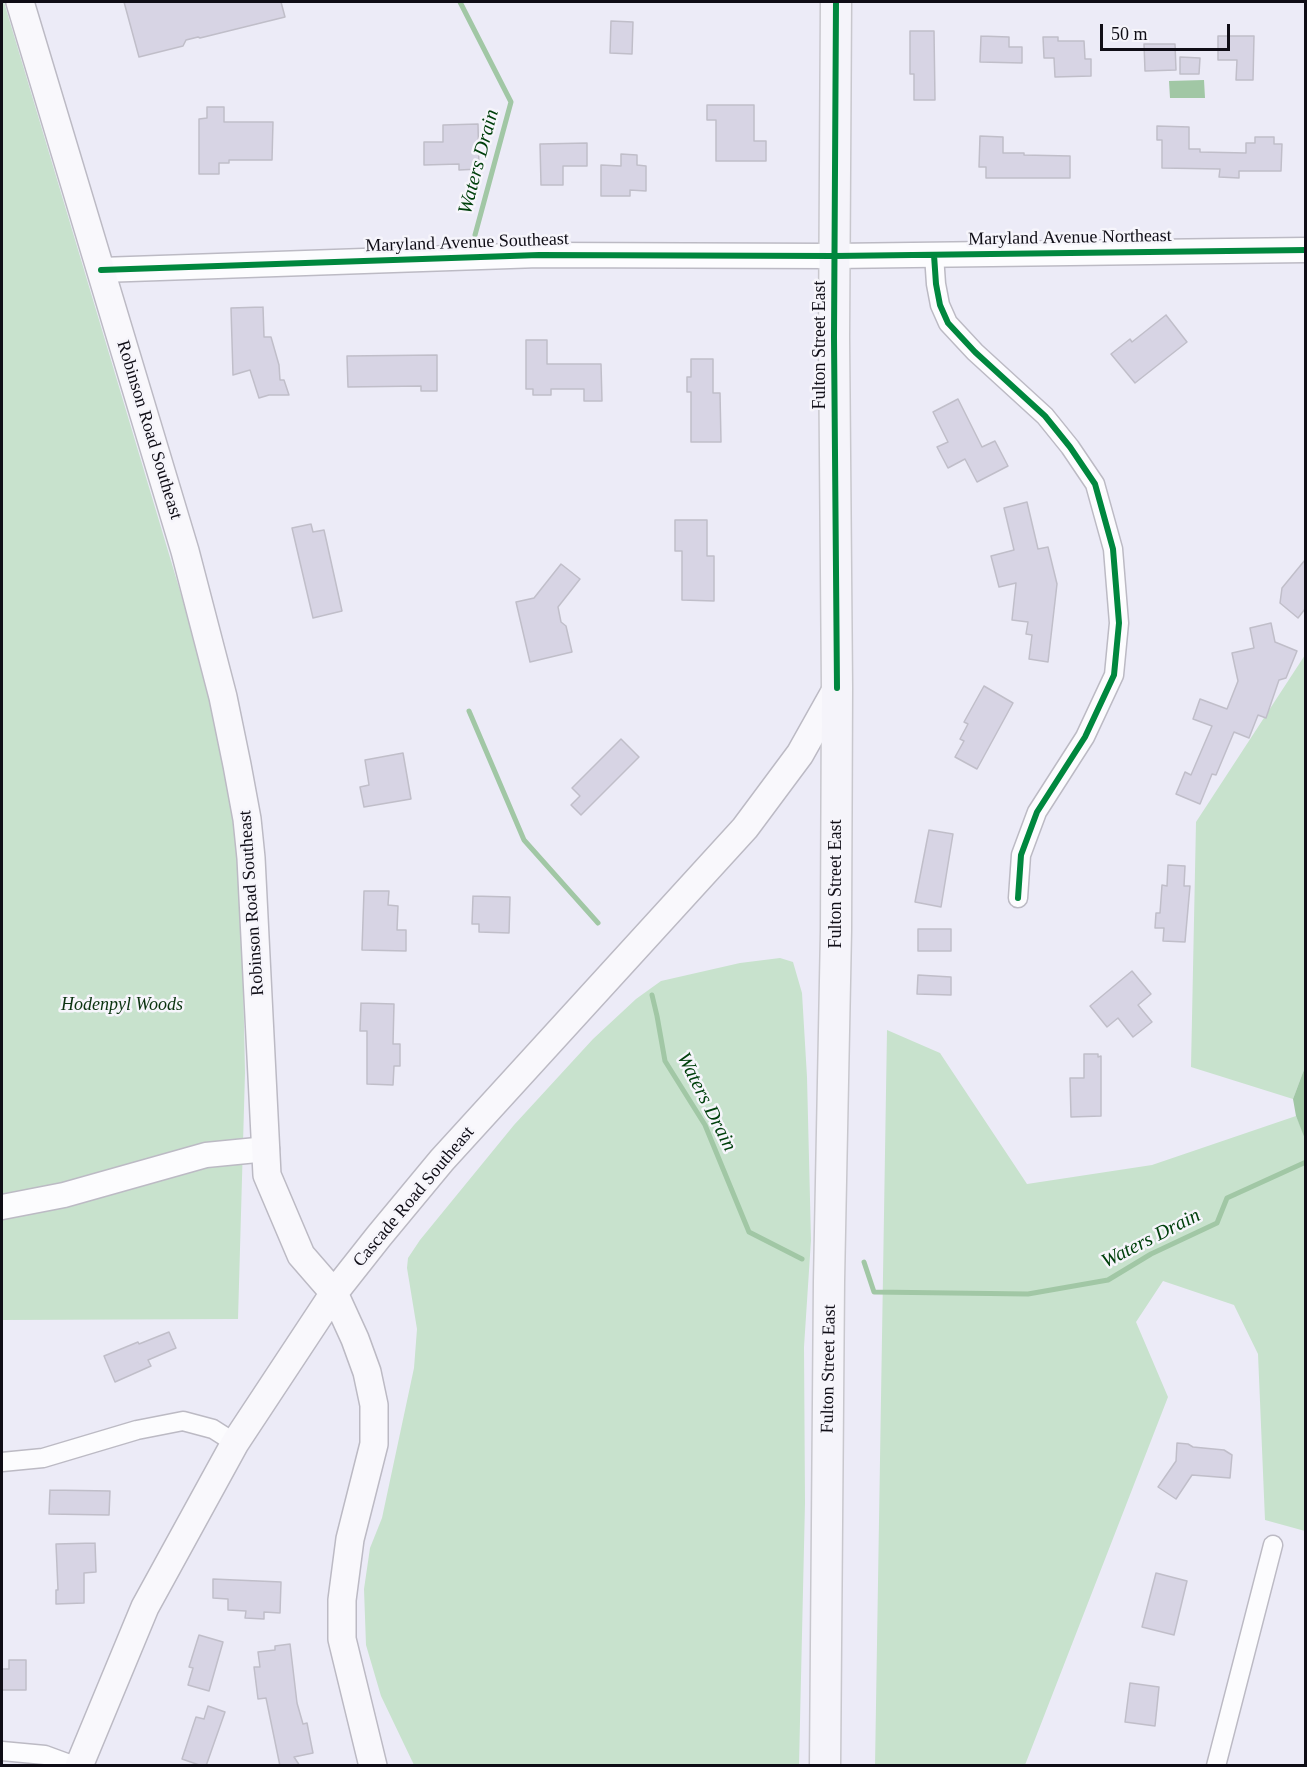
<!DOCTYPE html>
<style>
body{margin:0}
#map{position:relative;width:1307px;height:1767px;overflow:hidden;background:#ecebf7;font-family:Georgia,serif}
canvas{display:block}
.frame{position:absolute;inset:0;border:3px solid #0f0d16;pointer-events:none}
.scale{position:absolute;left:1100px;top:24px;width:130px;height:27px;box-sizing:border-box;border:3px solid #0f0d16;border-top:0;padding-left:8px;font-size:18px;line-height:21px;white-space:nowrap;color:#0f0d16;-webkit-text-stroke:4px #f6f5fb;paint-order:stroke}
</style>
<div id="map">
<canvas width="1307" height="1767"></canvas>
<div class="frame"></div>
<div class="scale">50 m</div>
</div>
<script>
const context = document.querySelector('canvas').getContext('2d');
context.lineJoin = 'round';
function fill(path, color) {
  context.fillStyle = color;
  context.fill(path, 'evenodd');
}
function toPath(rows) {
  const path = new Path2D();
  for (const r of rows) {
    path.moveTo(r[0], r[1]);
    for (let i = 2; i < r.length; i += 2) path.lineTo(r[i], r[i + 1]);
  }
  return path;
}
function trace(path, color, width, dash) {
  context.strokeStyle = color;
  context.lineWidth = width;
  context.lineCap = dash ? 'butt' : 'round';
  context.setLineDash(dash || []);
  context.stroke(path);
}
function drawText(font, color, halo, rows, align = 'center') {
  context.font = font + ' Georgia,serif';
  context.lineWidth = 5;
  context.setLineDash([]);
  context.textBaseline = 'middle';
  context.strokeStyle = halo;
  context.fillStyle = color;
  for (const [text, x, y, turn = 0] of rows) {
    context.save();
    context.translate(x, y);
    context.rotate((+turn || 0) * Math.PI / 180);
    context.textAlign = isNaN(turn) ? turn : align;
    if (halo) context.strokeText(text, 0, 0);
    context.fillText(text, 0, 0);
    context.restore();
  }
}
fill(toPath([
 [2,2,4,2,209,688,230,782,241,876,245,1073,238,1319,2,1320],
 [1305,655,1305,1067,1293,1099,1191,1067,1196,822],
 [780,958,793,962,802,993,807,1077,811,1240,804,1347,805,1503,799,1765,414,1765,381,1696,366,1645,364,1589,370,1548,382,1518,414,1368,417,1329,407,1268,408,1258,420,1240,514,1125,593,1039,636,999,661,981,740,963],
 [887,1030,940,1053,1027,1184,1152,1165,1296,1116,1306,1139,1305,1531,1265,1520,1258,1354,1234,1305,1163,1281,1136,1322,1168,1397,1025,1765,875,1766]
]), '#c8e2cd');
fill(toPath([
 [1204,80,1205,98,1170,98,1169,81],
 [1305,1067,1305,1139,1296,1116,1293,1099]
]), '#a1c7a5');
trace(toPath([
 [460,2,511,102,475,235],
 [469,711,524,840,598,923],
 [652,995,657,1016,665,1061,705,1125,749,1232,802,1259],
 [864,1262,874,1292,1028,1294,1108,1280,1151,1254,1217,1223,1227,1198,1306,1162]
]), '#a1c7a5', 5);
const building = toPath([
 [124,2,281,2,285,17,200,38,198,37,186,40,183,46,139,57,124,2],
 [611,21,633,22,632,54,610,53,611,21],
 [910,31,934,31,935,100,914,100,914,74,910,74,910,31],
 [981,36,1009,37,1009,47,1022,47,1022,63,980,62,981,36],
 [1218,36,1254,36,1253,80,1236,80,1237,60,1218,60,1218,36],
 [1043,37,1058,37,1058,41,1084,41,1085,59,1091,59,1091,76,1055,77,1054,58,1044,58,1043,37],
 [1144,44,1175,44,1176,70,1145,71,1144,44],
 [1180,57,1200,58,1199,74,1180,74,1180,57],
 [707,105,754,105,754,141,766,141,766,161,716,161,716,120,707,120,707,105],
 [207,107,224,107,224,122,273,122,272,160,229,160,229,163,219,163,219,174,199,174,199,119,207,118,207,107],
 [478,124,479,169,459,170,459,164,424,165,424,142,443,142,443,125,478,124],
 [1157,126,1189,127,1189,149,1200,149,1200,152,1246,153,1246,143,1255,143,1255,137,1274,137,1274,144,1282,144,1281,171,1239,171,1239,178,1219,177,1220,169,1162,168,1162,140,1157,140,1157,126],
 [980,136,1003,137,1003,153,1024,153,1024,155,1070,156,1070,178,986,178,986,167,979,167,980,136],
 [587,143,587,166,563,166,563,185,541,185,540,144,587,143],
 [621,154,637,155,637,165,646,166,646,191,630,190,630,196,601,196,601,165,621,166,621,154],
 [263,307,264,337,271,337,279,365,280,380,284,380,289,395,269,395,259,398,250,370,233,375,231,308,263,307],
 [1166,315,1187,342,1135,383,1111,354,1130,339,1132,342,1166,315],
 [526,340,547,340,547,364,601,364,602,401,584,401,584,389,551,389,551,395,533,395,533,389,526,389,526,340],
 [437,355,437,391,421,391,421,386,348,387,347,356,437,355],
 [691,359,713,359,713,393,720,393,721,442,691,442,691,392,687,392,687,377,691,377,691,359],
 [958,399,982,447,995,441,1008,466,977,482,965,459,948,468,937,447,948,442,933,412,958,399],
 [1027,502,1038,549,1048,547,1057,584,1048,662,1029,659,1032,635,1026,634,1028,622,1012,620,1016,583,999,587,991,556,1014,550,1004,508,1027,502],
 [675,520,707,520,707,556,714,556,714,601,682,600,682,551,675,551,675,520],
 [311,524,313,532,324,530,342,611,313,618,292,528,311,524],
 [1305,560,1305,609,1298,618,1280,603,1282,588,1305,560],
 [561,564,580,579,558,607,561,622,566,626,572,652,530,662,516,602,534,598,561,564],
 [1271,623,1275,642,1297,651,1286,678,1279,680,1266,718,1258,715,1249,738,1234,732,1216,775,1212,774,1200,804,1176,794,1185,772,1191,775,1212,726,1193,719,1200,699,1227,709,1238,681,1232,653,1254,648,1250,628,1271,623],
 [984,686,1013,703,977,769,955,757,964,741,960,739,968,724,964,722,984,686],
 [621,739,639,757,581,815,571,805,580,796,572,788,621,739],
 [403,753,411,799,364,807,360,787,369,785,365,760,403,753],
 [929,830,953,834,941,907,915,902,929,830],
 [1168,865,1185,866,1184,886,1190,886,1185,942,1163,941,1164,928,1155,928,1156,913,1160,913,1162,885,1167,886,1168,865],
 [364,891,389,891,388,905,398,906,397,930,406,930,406,951,362,950,364,891],
 [473,896,510,897,509,933,479,932,479,924,472,924,473,896],
 [918,929,951,929,951,951,918,951,918,929],
 [1132,971,1151,994,1138,1005,1152,1022,1133,1037,1118,1018,1107,1027,1090,1006,1132,971],
 [918,975,951,977,951,995,917,994,918,975],
 [361,1003,394,1004,393,1044,400,1044,400,1066,394,1066,393,1085,367,1084,367,1031,360,1031,361,1003],
 [1084,1054,1098,1054,1098,1057,1101,1056,1101,1116,1071,1117,1070,1078,1084,1078,1084,1054],
 [169,1332,176,1348,148,1360,151,1366,115,1382,104,1356,138,1342,139,1344,169,1332],
 [1177,1443,1188,1444,1193,1447,1224,1450,1232,1455,1230,1478,1192,1475,1176,1499,1158,1487,1176,1461,1177,1443],
 [50,1490,110,1491,109,1515,49,1514,50,1490],
 [95,1543,96,1572,84,1573,84,1603,56,1604,56,1590,58,1590,56,1544,95,1543],
 [1156,1573,1187,1581,1174,1635,1142,1627,1156,1573],
 [213,1579,281,1582,280,1613,264,1612,264,1619,245,1618,246,1611,228,1610,228,1599,213,1598,213,1579],
 [199,1635,223,1642,209,1691,188,1685,193,1668,189,1667,199,1635],
 [290,1644,297,1703,303,1724,307,1723,313,1753,294,1757,300,1766,280,1766,266,1698,258,1699,254,1667,260,1667,258,1652,275,1650,275,1646,290,1644],
 [9,1660,26,1660,26,1690,2,1690,2,1669,9,1669,9,1660],
 [1130,1683,1159,1687,1155,1726,1125,1722,1130,1683],
 [208,1706,225,1712,206,1766,202,1766,182,1759,196,1717,204,1719,208,1706]
]);
fill(building, '#d7d4e4');
trace(building, '#c0bec9', 1.5);
const minor = toPath([
 [934,255,936,284,940,305,948,323,975,352,1045,416,1070,447,1095,484,1113,549,1119,623,1114,675,1085,737,1037,812,1021,855,1018,898],
 [2,1462,43,1458,137,1430,183,1421,213,1429,235,1443],
 [2,1751,45,1755,75,1766],
 [1216,1766,1273,1545]
]);
const tertiary = toPath([
 [101,270,539,255,834,256,1306,250],
 [2,1207,64,1195,206,1155,267,1149]
]);
const secondary = toPath([
 [20,2,185,551,223,697,237,765,247,819,251,858,267,1175,301,1255,334,1293,355,1339,367,1372,374,1405,374,1444,350,1539,342,1600,342,1639,373,1766],
 [79,1766,145,1607,235,1443,334,1293,379,1236,442,1160,745,828,800,754,837,688]
]);
const primary = toPath([
 [825,1766,829,1281,836,931,837,688,834,337,836,2]
]);
trace(minor, '#bcbac4', 21);
trace(tertiary, '#bcbac4', 27);
trace(secondary, '#bcbac4', 30);
trace(primary, '#c8c7cd', 33);
trace(minor, '#fcfcfe', 18);
trace(tertiary, '#fcfcfe', 24);
trace(secondary, '#f9f8fc', 27);
trace(primary, '#f5f4fa', 30);
trace(toPath([
 [836,2,834,337,837,688],
 [934,255,936,284,940,305,948,323,975,352,1045,416,1070,447,1095,484,1113,549,1119,623,1114,675,1085,737,1037,812,1021,855,1018,898],
 [101,270,539,255,834,256,1306,250]
]), '#00873e', 6);
drawText('18px', '#0f0d16', '#f6f5fb', [
 ["Maryland Avenue Northeast",1070,238,-1],
 ["Maryland Avenue Southeast",467,243,-2],
 ["Fulton Street East",820,345,-90],
 ["Robinson Road Southeast",149,430,73],
 ["Fulton Street East",836,884,-90],
 ["Robinson Road Southeast",252,903,-94],
 ["Cascade Road Southeast",414,1197,-50],
 ["Fulton Street East",829,1369,-89]
]);
drawText('italic 18px', '#0b3310', '#f6f5fb', [
 ["Hodenpyl Woods",122,1005]
]);
drawText('italic 20px', '#00400c', '#f6f5fb', [
 ["Waters Drain",479,162,-75],
 ["Waters Drain",706,1102,63],
 ["Waters Drain",1151,1239,-27]
]);
</script>
